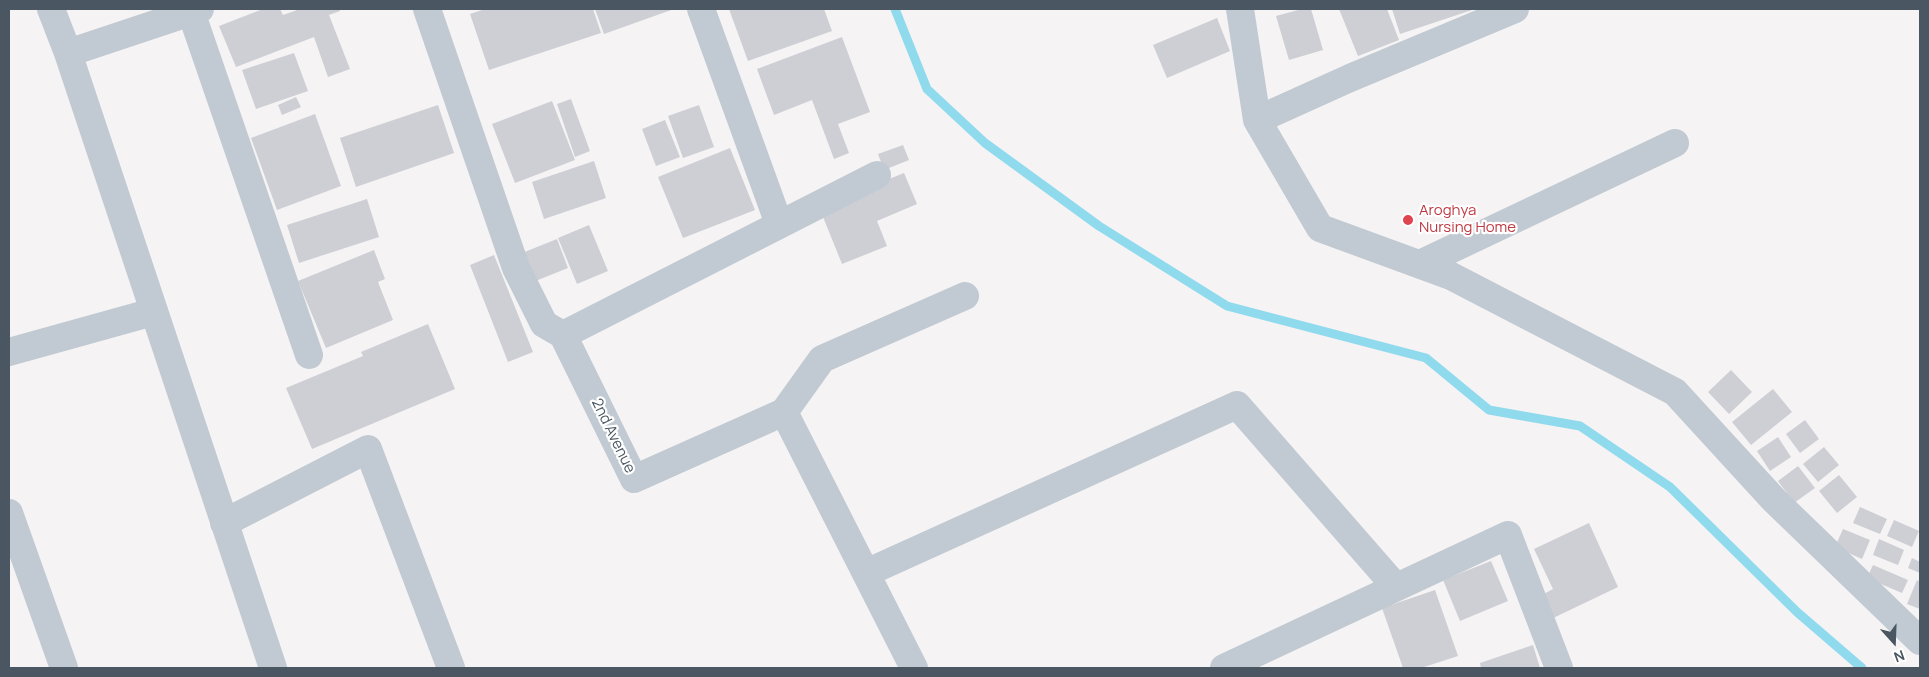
<!DOCTYPE html>
<style>
body{margin:0}
#map{position:relative;width:1929px;height:677px;overflow:hidden;background:#f5f3f3;font-family:Manrope,sans-serif}
canvas{display:block}
.frame{position:absolute;inset:0;border:10px solid #4a5661;pointer-events:none}
.north{position:absolute;left:1869px;top:617px;width:50px;height:50px;-webkit-text-stroke:4px #fff;paint-order:stroke;rotate:160deg;font-size:14px;font-weight:700;line-height:20px;text-align:center;color:#4a5661}
.north::after{content:'';display:block;margin:auto;width:18px;height:22px;background:#4a5661;clip-path:polygon(50% 0,100% 100%,50% 72%,0 100%)}
</style>
<div id="map">
<canvas width="1929" height="677"></canvas>
<div class="frame"></div>
<div class="north">N</div>
</div>
<script>
const context = document.querySelector('canvas').getContext('2d');
context.lineJoin = 'round';
function toPath(rows) {
  const path = new Path2D();
  for (const r of rows) {
    path.moveTo(r[0], r[1]);
    for (let i = 2; i < r.length; i += 2) path.lineTo(r[i], r[i + 1]);
  }
  return path;
}
function trace(path, color, width, dash) {
  context.strokeStyle = color;
  context.lineWidth = width;
  context.lineCap = dash ? 'butt' : 'round';
  context.setLineDash(dash || []);
  context.stroke(path);
}
function fill(path, color) {
  context.fillStyle = color;
  context.fill(path, 'evenodd');
}
function drawText(font, color, halo, rows, align = 'center') {
  context.font = font + ' Manrope,sans-serif';
  context.lineWidth = 4.5;
  context.setLineDash([]);
  context.textBaseline = 'middle';
  context.strokeStyle = halo;
  context.fillStyle = color;
  for (const [text, x, y, turn = 0] of rows) {
    context.save();
    context.translate(x, y);
    context.rotate((+turn || 0) * Math.PI / 180);
    context.textAlign = isNaN(turn) ? turn : align;
    if (halo) context.strokeText(text, 0, 0);
    context.fillText(text, 0, 0);
    context.restore();
  }
}
trace(toPath([
 [895,9,927,89,985,143,1099,226,1227,306,1426,358,1489,410,1580,426,1670,487,1797,612,1862,668]
]), '#90daee', 9);
fill(toPath([
 [263,9,280,9,283,15,300,9,339,9,340,11,329,15,350,69,328,77,314,37,236,67,219,26],
 [485,9,593,9,601,33,489,70,470,14],
 [595,9,674,9,604,34],
 [729,9,824,9,832,31,748,61],
 [1302,9,1311,9,1323,50,1289,60,1276,16],
 [1339,9,1387,9,1399,40,1358,56],
 [1392,9,1475,9,1400,34],
 [1217,18,1230,51,1167,78,1153,45],
 [842,37,870,112,838,124,849,153,834,159,812,100,774,115,757,69],
 [294,53,308,91,256,109,242,70],
 [296,97,301,107,282,115,278,105],
 [571,99,590,151,575,157,557,104],
 [552,101,575,160,515,183,492,124],
 [438,105,454,153,356,187,340,138],
 [699,105,714,147,683,158,668,116],
 [315,114,341,186,277,210,251,138],
 [665,120,680,157,656,166,642,129],
 [903,145,909,160,884,170,878,154],
 [730,148,755,210,683,238,658,177],
 [594,161,606,198,544,219,532,182],
 [904,173,917,204,877,221,887,246,842,264,819,207],
 [367,199,379,237,299,263,287,225],
 [589,225,608,271,577,284,558,238],
 [557,239,568,268,533,282,522,253],
 [374,250,385,279,378,282,393,320,326,348,298,281],
 [494,255,533,352,508,362,470,265],
 [428,324,455,389,312,449,286,388,363,356,361,352],
 [1731,370,1752,392,1729,414,1708,392],
 [1773,389,1792,412,1751,445,1732,422],
 [1805,420,1819,439,1800,453,1786,434],
 [1778,437,1791,457,1770,471,1757,451],
 [1824,447,1839,465,1818,482,1803,464],
 [1798,466,1815,488,1794,503,1778,481],
 [1839,475,1857,497,1837,513,1819,491],
 [1860,507,1887,519,1880,534,1853,523],
 [1894,520,1919,531,1912,547,1887,536],
 [1589,523,1618,587,1549,620,1538,597,1553,589,1534,549],
 [1843,529,1870,540,1862,559,1835,547],
 [1879,539,1904,550,1898,565,1873,555],
 [1912,558,1920,562,1920,573,1908,568],
 [1491,561,1508,601,1460,621,1443,580],
 [1873,565,1908,580,1902,593,1867,578],
 [1917,580,1920,582,1920,609,1907,604],
 [1435,590,1458,656,1421,668,1403,668,1382,608],
 [1533,645,1540,668,1481,668,1480,663]
]), '#cdcfd5');
trace(toPath([
 [51,9,68,53,273,668],
 [190,9,309,355],
 [427,9,516,268,544,324,563,335,634,479,784,412,914,668],
 [701,9,779,224],
 [1240,9,1257,120,1320,228,1451,276,1675,392,1774,500,1920,641],
 [68,53,200,9],
 [1257,120,1350,78,1515,9],
 [1420,264,1675,143],
 [563,335,877,175],
 [9,352,153,312],
 [784,412,822,359,965,296],
 [9,513,64,668],
 [224,523,368,449,451,668],
 [866,573,1237,405,1396,587],
 [1224,668,1508,535,1559,668]
]), '#c1cad2', 28);
for (const [x, y, r, color] of [
 [1408,220,6,"#e0444e"]
]) {
  const dot = new Path2D();
  dot.arc(x, y, r, 0, 2 * Math.PI);
  context.fillStyle = color;
  context.fill(dot);
  trace(dot, '#fff', 2);
}
drawText('15px', '#be3a42', '#fff', [
 ["Aroghya",1419,211],
 ["Nursing Home",1419,228]
], 'left');
drawText('15px', '#4a5661', '#fff', [
 ["2nd Avenue",613,436,64]
]);
</script>
